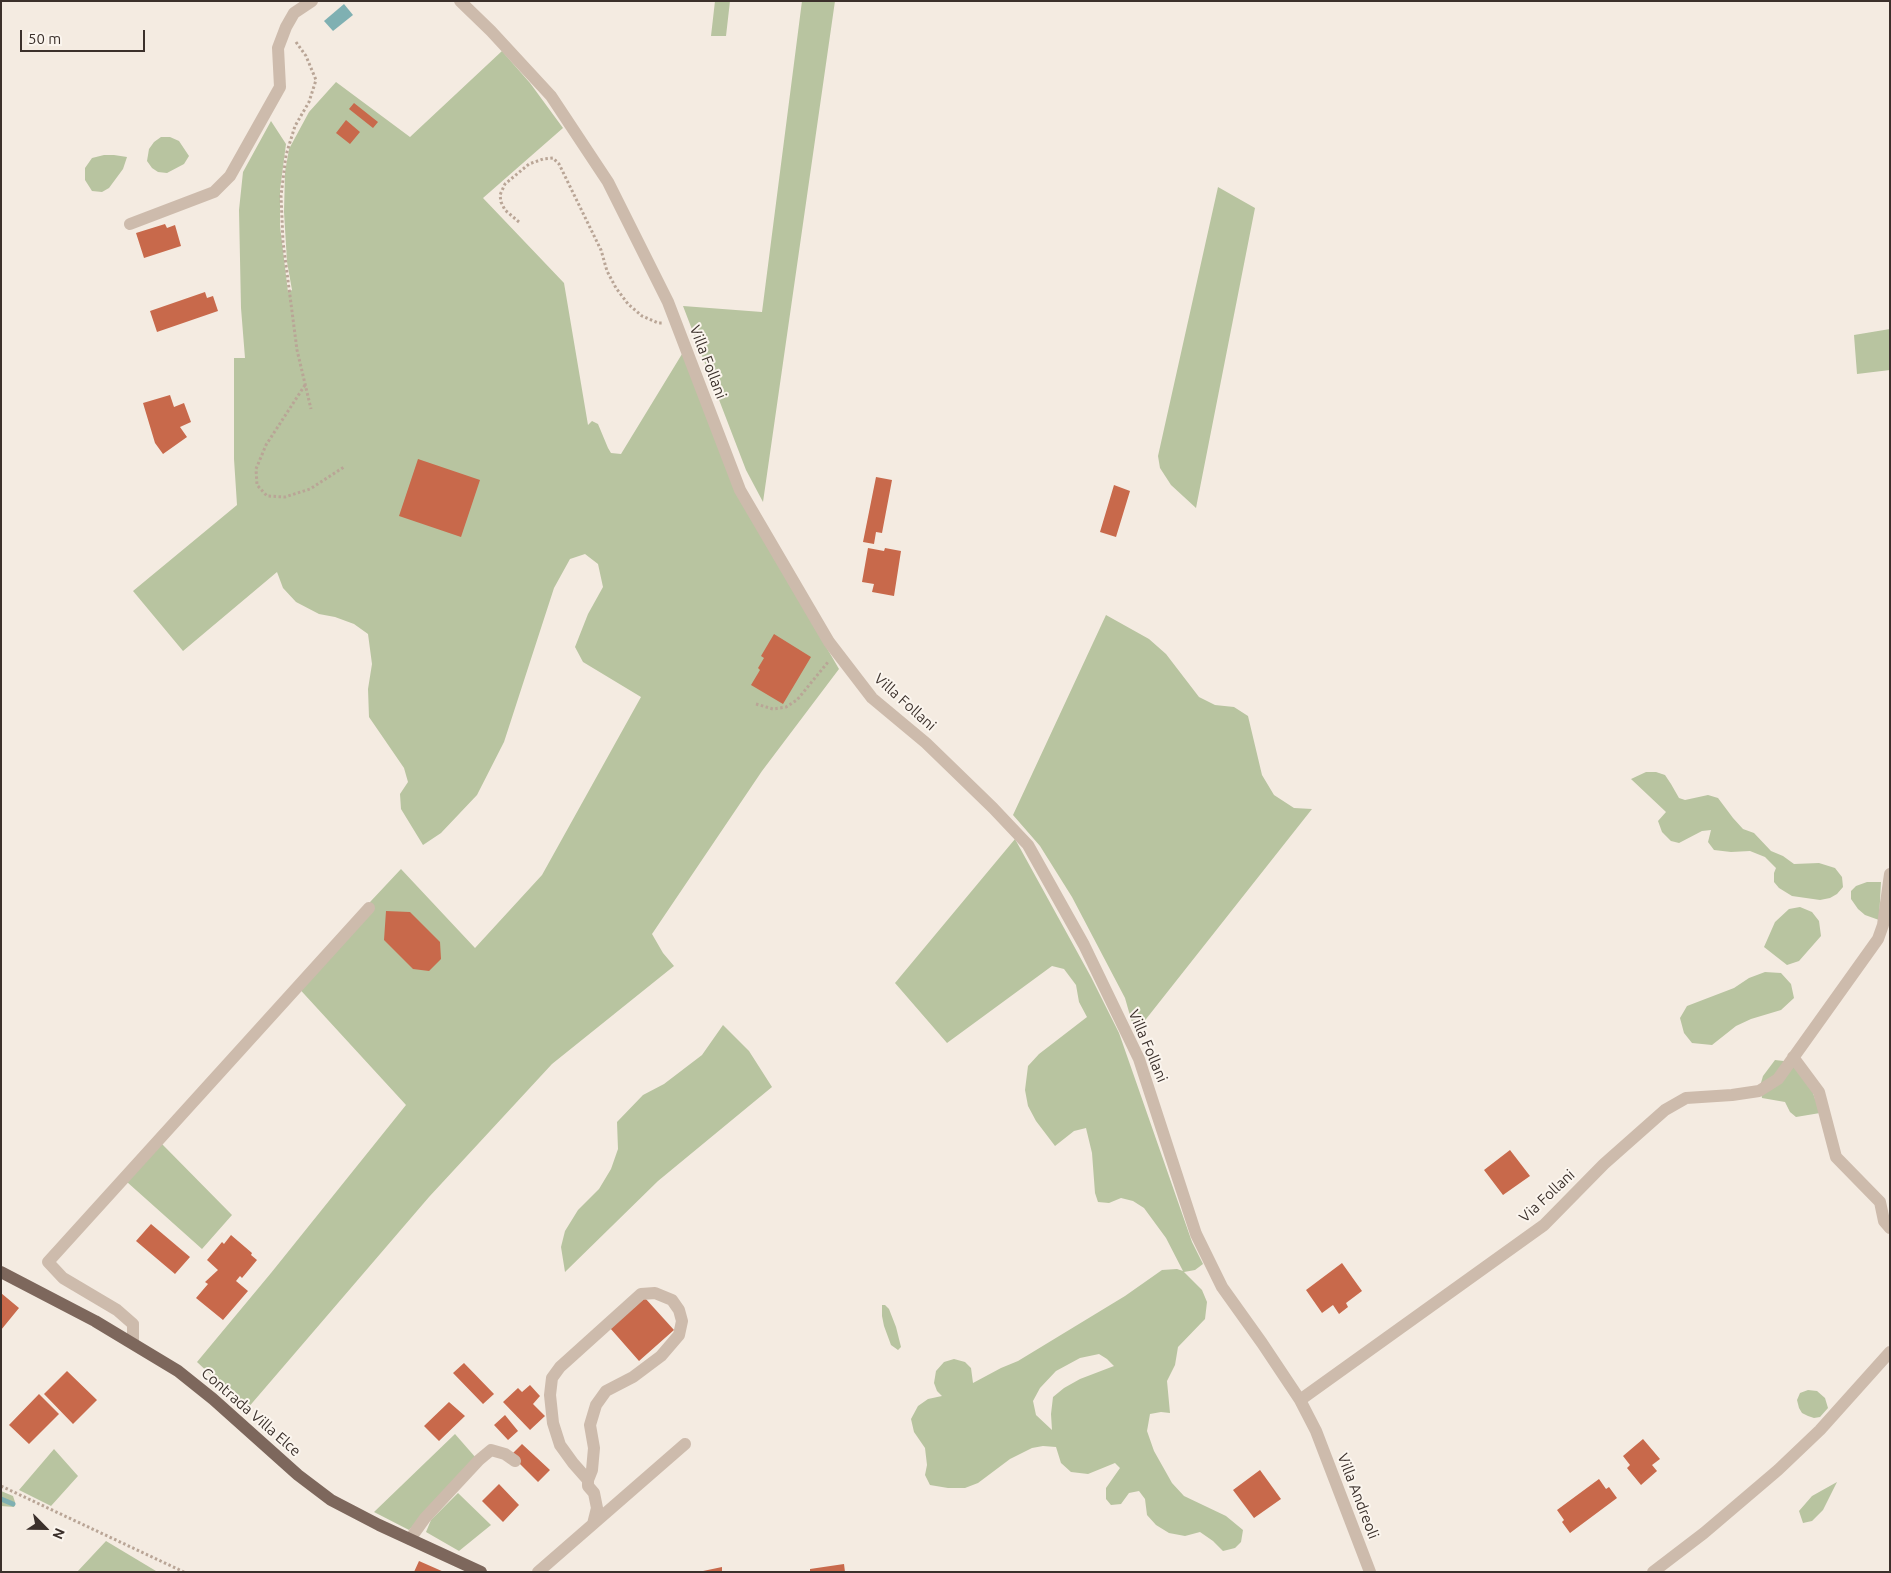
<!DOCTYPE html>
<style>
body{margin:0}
#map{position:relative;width:1891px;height:1573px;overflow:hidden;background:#f4ebe1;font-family:Ubuntu,sans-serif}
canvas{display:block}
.frame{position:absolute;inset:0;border:2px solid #3b302b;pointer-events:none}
.north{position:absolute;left:20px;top:1503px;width:50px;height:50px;-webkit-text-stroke:4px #fbf5ee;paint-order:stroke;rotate:113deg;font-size:14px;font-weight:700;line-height:20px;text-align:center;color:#3b302b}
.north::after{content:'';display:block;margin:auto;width:18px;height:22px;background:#3b302b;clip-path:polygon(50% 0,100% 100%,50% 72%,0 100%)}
.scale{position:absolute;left:20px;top:30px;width:125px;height:22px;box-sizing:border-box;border:2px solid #3b302b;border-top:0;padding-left:6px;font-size:15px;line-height:18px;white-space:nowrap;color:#3b302b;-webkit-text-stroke:4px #fbf5ee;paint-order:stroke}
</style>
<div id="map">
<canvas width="1891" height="1573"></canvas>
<div class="frame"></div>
<div class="north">N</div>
<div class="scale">50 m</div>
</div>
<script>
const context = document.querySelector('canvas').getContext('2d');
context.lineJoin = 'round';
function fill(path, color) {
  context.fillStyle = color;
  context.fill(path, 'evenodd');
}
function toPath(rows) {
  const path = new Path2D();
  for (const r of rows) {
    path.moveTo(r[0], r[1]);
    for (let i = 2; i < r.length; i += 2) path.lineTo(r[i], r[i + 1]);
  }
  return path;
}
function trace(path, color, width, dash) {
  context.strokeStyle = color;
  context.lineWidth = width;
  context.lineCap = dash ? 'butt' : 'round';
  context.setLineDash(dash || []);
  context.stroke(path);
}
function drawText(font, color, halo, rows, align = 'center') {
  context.font = font + ' Ubuntu,sans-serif';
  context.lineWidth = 4;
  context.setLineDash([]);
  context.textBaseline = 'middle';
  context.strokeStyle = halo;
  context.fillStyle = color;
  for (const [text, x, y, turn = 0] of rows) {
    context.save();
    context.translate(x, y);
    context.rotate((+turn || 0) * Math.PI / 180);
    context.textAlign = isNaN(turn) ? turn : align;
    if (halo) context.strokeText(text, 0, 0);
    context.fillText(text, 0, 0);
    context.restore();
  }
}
fill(toPath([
 [715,1,730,1,726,36,711,36],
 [802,1,835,1,763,502,746,470,683,306,762,312],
 [502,51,530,83,563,128,483,198,564,283,588,425,592,421,598,424,608,448,611,453,621,454,682,354,782,571,839,669,762,771,652,934,663,953,674,966,552,1064,429,1197,247,1409,197,1362,271,1273,406,1105,294,983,401,869,475,948,542,875,641,697,583,662,575,647,588,614,603,587,598,564,585,554,570,559,554,588,504,742,477,795,441,833,423,845,401,809,400,794,408,782,404,768,369,717,368,689,372,664,368,634,354,624,335,617,319,614,296,602,283,588,277,572,183,651,133,591,237,505,234,459,234,358,245,358,241,308,239,210,243,172,271,121,286,144,280,190,280,226,288,292,292,290,287,262,284,212,285,172,289,149,309,112,336,82,410,137],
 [161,137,170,137,179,141,189,156,184,164,167,173,158,172,152,168,147,161,149,149,154,142],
 [104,155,114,155,127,157,123,169,109,188,102,192,92,191,85,180,85,168,92,158],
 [1218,187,1255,208,1196,508,1171,485,1160,468,1158,456],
 [1890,329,1890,370,1857,374,1854,335],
 [1106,615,1149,639,1166,654,1199,697,1215,705,1234,707,1248,716,1262,775,1274,795,1294,808,1312,809,1135,1033,1125,998,1072,897,1040,846,1013,815],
 [1646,772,1656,772,1665,775,1671,784,1679,798,1685,800,1708,795,1718,798,1733,818,1743,829,1754,833,1771,851,1783,856,1794,864,1819,863,1835,868,1842,877,1843,887,1837,894,1830,898,1820,900,1792,896,1779,888,1774,882,1774,873,1776,868,1765,857,1750,851,1731,852,1714,850,1708,842,1711,830,1702,831,1679,843,1671,841,1662,832,1658,821,1666,812,1631,779],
 [1015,839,1091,977,1119,1033,1192,1242,1203,1264,1195,1270,1184,1272,1202,1290,1207,1302,1205,1319,1178,1347,1175,1365,1167,1381,1170,1413,1161,1412,1150,1414,1147,1431,1154,1451,1172,1483,1184,1496,1226,1516,1243,1530,1241,1542,1235,1548,1223,1551,1213,1541,1200,1532,1185,1536,1169,1533,1156,1525,1147,1515,1145,1499,1139,1491,1129,1493,1121,1504,1111,1505,1106,1499,1106,1488,1120,1468,1115,1463,1088,1474,1071,1472,1061,1463,1056,1447,1043,1446,1032,1448,1010,1459,978,1483,965,1488,948,1488,930,1485,925,1475,927,1465,925,1448,914,1432,911,1419,918,1406,928,1399,942,1396,937,1391,934,1383,936,1371,944,1362,954,1359,965,1362,971,1368,973,1383,1001,1368,1018,1361,1125,1296,1162,1270,1177,1269,1183,1271,1166,1238,1144,1208,1133,1201,1121,1198,1109,1203,1098,1202,1095,1193,1092,1153,1086,1128,1074,1131,1055,1146,1036,1121,1028,1106,1025,1090,1028,1066,1039,1054,1087,1017,1079,1002,1076,985,1064,969,1052,966,947,1043,895,983],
 [1099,1354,1107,1359,1114,1366,1080,1379,1064,1388,1053,1397,1051,1414,1052,1430,1036,1415,1033,1401,1040,1388,1056,1371,1080,1358],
 [1867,882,1881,882,1879,920,1865,915,1858,909,1851,899,1851,891,1856,886],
 [1800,907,1812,912,1819,921,1821,936,1799,961,1787,965,1764,947,1775,922,1789,909],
 [1765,972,1781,973,1791,984,1794,998,1781,1010,1751,1019,1736,1026,1712,1045,1692,1043,1684,1033,1680,1018,1687,1006,1734,988,1749,978],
 [723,1025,749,1051,772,1087,658,1181,565,1272,561,1247,565,1231,578,1210,599,1189,611,1169,618,1149,617,1122,643,1095,664,1084,702,1055],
 [1775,1060,1792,1062,1804,1067,1820,1113,1796,1117,1790,1112,1785,1102,1762,1098,1760,1086,1763,1076],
 [162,1144,232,1215,202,1249,127,1182],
 [882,1305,885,1305,889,1309,896,1327,901,1347,898,1350,891,1345,884,1326,882,1316],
 [1808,1390,1817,1391,1825,1398,1828,1408,1820,1417,1814,1418,1808,1416,1802,1413,1799,1408,1797,1400,1800,1393],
 [455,1434,476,1458,409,1530,374,1512],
 [54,1449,78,1476,51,1506,19,1490],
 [1837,1482,1823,1510,1812,1521,1803,1523,1799,1511,1812,1496],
 [1,1491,13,1496,15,1502,14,1507,1,1506],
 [458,1493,491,1525,459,1551,426,1532,431,1520],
 [106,1541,156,1571,77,1572]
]), '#b8c4a0');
fill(toPath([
 [344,4,353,15,333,31,324,21]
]), '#7fb0b2');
trace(toPath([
 [1,1499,13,1504]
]), '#7fb0b2', 5);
fill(toPath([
 [354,103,378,122,373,128,349,109],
 [346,120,360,132,350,144,336,133],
 [165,224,167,228,175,225,181,246,144,258,136,233],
 [205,292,207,298,213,296,218,311,157,332,150,311],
 [170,395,174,407,184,403,191,422,180,427,187,437,163,454,155,443,143,403],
 [418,459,480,480,461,537,399,516],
 [876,477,892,480,882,533,876,532,874,544,863,542],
 [1114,485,1130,491,1116,537,1100,532],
 [868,548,884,551,885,548,901,551,894,596,872,592,874,584,862,582],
 [774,634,811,657,783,704,751,685,760,670,758,668,764,658,761,656],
 [386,911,410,912,440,942,441,959,429,971,413,969,384,940],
 [1510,1150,1530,1176,1503,1195,1484,1170],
 [151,1224,190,1257,175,1274,136,1241],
 [231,1235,252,1253,251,1255,257,1260,242,1278,240,1276,236,1281,248,1291,223,1320,196,1298,208,1284,205,1282,218,1270,207,1260,222,1242,224,1244],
 [1342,1263,1362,1291,1346,1303,1348,1307,1339,1314,1333,1305,1322,1313,1306,1290],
 [1,1293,19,1308,1,1330],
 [645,1298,674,1330,639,1361,610,1328],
 [464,1363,494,1394,483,1404,453,1373],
 [67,1371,97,1400,73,1424,44,1394],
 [530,1385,540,1396,533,1404,545,1416,530,1430,503,1402,518,1388,522,1392],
 [39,1394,59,1414,29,1444,9,1425],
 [449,1402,465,1416,439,1441,424,1426],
 [505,1415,518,1431,508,1440,494,1425],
 [1643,1439,1660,1459,1652,1465,1657,1471,1641,1485,1627,1468,1630,1465,1623,1456],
 [522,1444,550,1470,538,1482,511,1455],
 [1260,1470,1281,1499,1254,1518,1233,1490],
 [1599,1479,1606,1489,1609,1487,1617,1498,1570,1533,1562,1522,1564,1520,1557,1510],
 [499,1484,519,1505,503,1522,482,1501],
 [419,1561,444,1572,414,1572],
 [844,1564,845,1572,810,1572,810,1569],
 [722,1567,722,1572,703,1572,703,1571]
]), '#c8694b');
trace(toPath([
 [296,42,306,56,316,80,309,102,295,126,286,155,281,196,283,242,297,350,311,409],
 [519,222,505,210,501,202,500,195,505,184,529,164,543,159,553,158,559,164,601,250,607,271,616,288,628,304,642,316,658,323,663,323],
 [305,385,266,445,256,469,257,485,267,496,285,497,310,489,344,467],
 [756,704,773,709,786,707,797,700,828,662],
 [1,1486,184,1572]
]), '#b9a596', 3, [2.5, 2.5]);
trace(toPath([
 [460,1,491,31,551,96,608,182,668,302,740,490,829,642,872,698,926,743,993,808,1028,845,1084,945,1139,1059,1196,1234,1222,1287,1262,1343,1300,1400,1316,1431,1370,1572],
 [130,224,214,192,230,176,280,87,278,48,286,27,294,13,312,1],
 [1793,1057,1819,1092,1836,1157,1880,1202,1884,1221,1890,1228],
 [133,1343,133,1324,117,1310,63,1278,48,1262,369,908],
 [1300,1400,1544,1225,1604,1164,1665,1110,1686,1098,1732,1095,1759,1091,1778,1079,1878,939,1883,925,1890,874],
 [588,1480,573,1463,560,1445,553,1423,550,1395,552,1378,560,1367,641,1294,655,1293,672,1300,679,1310,682,1321,679,1335,661,1356,633,1377,606,1391,596,1405,590,1425,594,1448,592,1470,588,1480,588,1486,594,1493,597,1508,593,1524],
 [410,1539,425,1518,479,1460,491,1450,505,1454,515,1461],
 [538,1572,685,1444],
 [1653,1572,1704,1533,1778,1470,1820,1430,1890,1352]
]), '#cdbbac', 12);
trace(toPath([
 [1,1272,95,1321,178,1371,213,1399,298,1475,331,1500,379,1525,481,1572]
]), '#7d675c', 12);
drawText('15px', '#3b302b', '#fbf5ee', [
 ["Villa Follani",708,362,69],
 ["Villa Follani",905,702,42],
 ["Villa Follani",1148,1046,67],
 ["Via Follani",1547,1196,-43],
 ["Contrada Villa Elce",251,1412,41],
 ["Villa Andreoli",1358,1496,69]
]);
</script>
